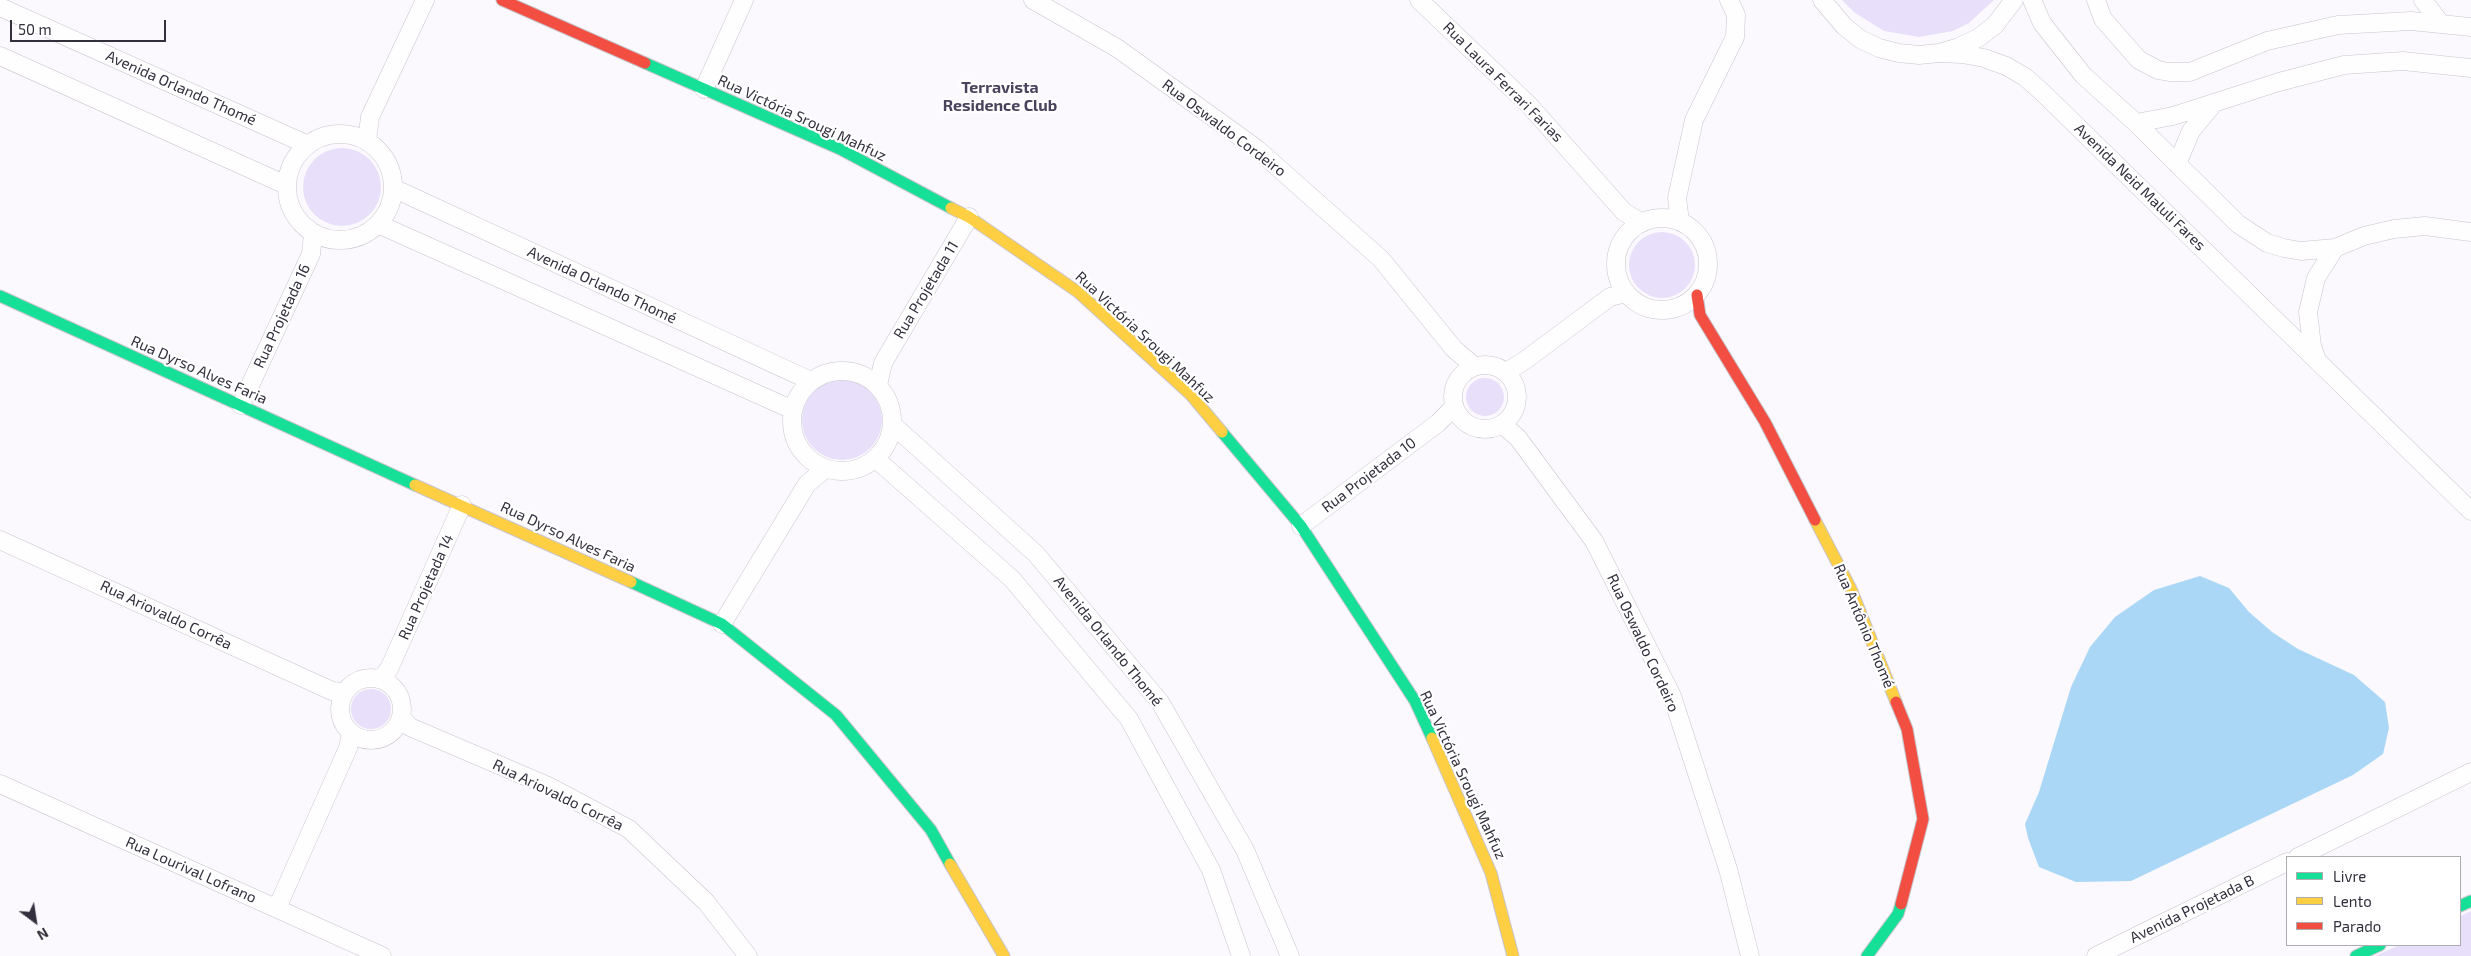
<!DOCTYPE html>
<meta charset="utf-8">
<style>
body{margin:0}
#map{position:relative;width:2471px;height:956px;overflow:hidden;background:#fbf9fe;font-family:"Exo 2",sans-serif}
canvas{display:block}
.legend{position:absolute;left:2286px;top:856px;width:175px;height:90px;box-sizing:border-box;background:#fff;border:1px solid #adacb1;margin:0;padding:6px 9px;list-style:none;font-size:15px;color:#332f3d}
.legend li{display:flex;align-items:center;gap:10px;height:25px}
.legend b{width:25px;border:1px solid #adacb1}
.north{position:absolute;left:10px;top:896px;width:50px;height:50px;-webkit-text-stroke:4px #fff;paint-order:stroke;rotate:149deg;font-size:14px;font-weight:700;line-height:20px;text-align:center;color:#332f3d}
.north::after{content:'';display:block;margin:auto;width:18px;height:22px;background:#332f3d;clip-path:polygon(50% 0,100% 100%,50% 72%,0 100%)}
.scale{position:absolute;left:10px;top:20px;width:156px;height:22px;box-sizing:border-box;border:2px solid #332f3d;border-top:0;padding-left:6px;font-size:15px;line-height:18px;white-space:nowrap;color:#332f3d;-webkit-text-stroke:4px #fff;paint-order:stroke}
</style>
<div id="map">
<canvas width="2471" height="956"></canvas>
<ul class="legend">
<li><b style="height:6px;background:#16e098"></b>Livre</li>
<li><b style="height:6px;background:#ffcf43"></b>Lento</li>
<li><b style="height:6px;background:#f24e42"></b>Parado</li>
</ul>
<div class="north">N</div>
<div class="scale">50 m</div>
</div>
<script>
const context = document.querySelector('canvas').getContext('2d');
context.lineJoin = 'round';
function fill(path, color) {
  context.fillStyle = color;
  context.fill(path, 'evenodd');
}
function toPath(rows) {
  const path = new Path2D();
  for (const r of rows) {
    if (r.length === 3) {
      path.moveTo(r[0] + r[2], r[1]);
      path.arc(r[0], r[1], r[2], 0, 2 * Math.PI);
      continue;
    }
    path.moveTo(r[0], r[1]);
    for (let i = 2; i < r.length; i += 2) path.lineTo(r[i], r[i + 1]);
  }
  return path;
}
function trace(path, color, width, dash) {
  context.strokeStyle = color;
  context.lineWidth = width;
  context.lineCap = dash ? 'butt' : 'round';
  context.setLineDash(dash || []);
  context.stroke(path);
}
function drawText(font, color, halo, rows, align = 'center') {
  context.font = font + ' "Exo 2",sans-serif';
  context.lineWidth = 4.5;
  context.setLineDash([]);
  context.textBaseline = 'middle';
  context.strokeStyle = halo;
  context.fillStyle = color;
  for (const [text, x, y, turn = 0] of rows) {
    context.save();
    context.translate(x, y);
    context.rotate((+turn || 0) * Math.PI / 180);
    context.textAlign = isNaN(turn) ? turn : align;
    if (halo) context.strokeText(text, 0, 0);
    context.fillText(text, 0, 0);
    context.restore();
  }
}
fill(toPath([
 [1842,0,1994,0,1969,23,1953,31,1919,37,1884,31,1855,13],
 [342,187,39],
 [1662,265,33],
 [1485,397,19],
 [842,420,40],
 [371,709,20],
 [2471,911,2471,956,2375,956,2399,945,2460,945,2460,916]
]), '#e8e0fa');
fill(toPath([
 [2200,576,2229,588,2249,612,2272,632,2298,649,2354,675,2385,702,2389,728,2383,754,2353,775,2131,881,2076,882,2039,867,2028,838,2025,824,2039,792,2071,687,2090,647,2115,617,2154,590]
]), '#aad7f6');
const street = toPath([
 [1033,0,1117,48,1257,149,1381,259,1454,349,1474,366],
 [1419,0,1529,105,1624,212,1642,223],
 [1822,0,1844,26,1860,39,1879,48,1899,53,1919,55,1939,53,1959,47,1978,38,1995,25,2014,0],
 [2032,0,2042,23,2083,75,2136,123,2238,224,2267,243,2284,248,2301,251,2335,248],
 [2096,0,2103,19,2139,60,2158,70,2169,72,2190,72,2267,41,2338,25,2411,21,2471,27],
 [2423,0,2441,24],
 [0,7,308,145],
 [1939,53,1962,54,1984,58,2006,66,2025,77,2042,92,2471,511],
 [0,56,286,185],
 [704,89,744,0],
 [2136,123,2173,116,2279,82,2344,65,2403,61,2471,68],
 [340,187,53],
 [367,141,370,117,425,0],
 [2177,164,2191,131,2214,103],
 [393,188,811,381],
 [1662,264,46],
 [1680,221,1677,198,1694,120,1735,37,1736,15,1729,0],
 [378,224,793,410],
 [2317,360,2312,346,2308,312,2316,278,2335,248,2364,236,2394,229,2425,226,2471,232],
 [1485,397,32],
 [842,421,50],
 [1506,372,1524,361,1610,297,1626,293],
 [878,385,883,363,969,217],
 [241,405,311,254,313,234],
 [1502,424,1518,438,1594,541,1672,696,1728,869,1750,956],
 [893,425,1036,554,1160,702,1245,850,1290,956],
 [876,459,1012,579,1129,719,1211,870,1241,956],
 [1301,526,1438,423,1454,407],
 [0,540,332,691,344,692],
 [722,624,807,484,825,469],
 [371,709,31],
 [380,679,389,669,462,505],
 [401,717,410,727,548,786,629,829,706,902,748,956],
 [0,784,382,956],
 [2298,857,2471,772],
 [277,908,348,748,351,734],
 [2096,956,2287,862]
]);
const fast = toPath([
 [645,63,840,149,951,208],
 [0,296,415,485],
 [1222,432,1301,526,1415,701,1432,738],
 [631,582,722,624,836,715,931,830,950,864],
 [2460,906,2471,901],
 [1867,956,1898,914,1901,904],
 [2356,956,2380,945]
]);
const slow = toPath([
 [951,208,969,217,1078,292,1191,395,1222,432],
 [415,485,631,582],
 [1815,520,1851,589,1896,702],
 [1432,738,1491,873,1513,956],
 [950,864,1004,956]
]);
const jam = toPath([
 [502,0,645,63],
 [1697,295,1700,315,1765,422,1815,520],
 [1896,702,1907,729,1923,819,1901,904]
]);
trace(street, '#c7c4cc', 19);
trace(fast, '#c7c4cc', 13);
trace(slow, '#c7c4cc', 13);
trace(jam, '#c7c4cc', 13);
trace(street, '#fefeff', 18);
trace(fast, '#16e098', 11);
trace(slow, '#ffcf43', 11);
trace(jam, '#f24e42', 11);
drawText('15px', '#332f3d', '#fff', [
 ["Rua Laura Ferrari Farias",1503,82,45],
 ["Avenida Orlando Thomé",181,88,24],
 ["Rua Victória Srougi Mahfuz",802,118,25],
 ["Rua Oswaldo Cordeiro",1224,128,37],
 ["Avenida Neid Maluli Fares",2140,187,44],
 ["Avenida Orlando Thomé",602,285,25],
 ["Rua Projetada 11",926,290,-59],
 ["Rua Projetada 16",282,316,-65],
 ["Rua Victória Srougi Mahfuz",1145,337,43],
 ["Rua Dyrso Alves Faria",199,370,24],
 ["Rua Projetada 10",1369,475,-37],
 ["Rua Dyrso Alves Faria",568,537,25],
 ["Rua Projetada 14",426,587,-66],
 ["Rua Ariovaldo Corrêa",166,615,25],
 ["Rua Antônio Thomé",1864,626,67],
 ["Avenida Orlando Thomé",1108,641,51],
 ["Rua Oswaldo Cordeiro",1643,643,65],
 ["Rua Victória Srougi Mahfuz",1463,775,65],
 ["Rua Ariovaldo Corrêa",558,795,26],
 ["Rua Lourival Lofrano",191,870,24],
 ["Avenida Projetada B",2192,909,-26]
]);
drawText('bold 16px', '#4b425e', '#fff', [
 ["Terravista",1000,88],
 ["Residence Club",1000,106]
]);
</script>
